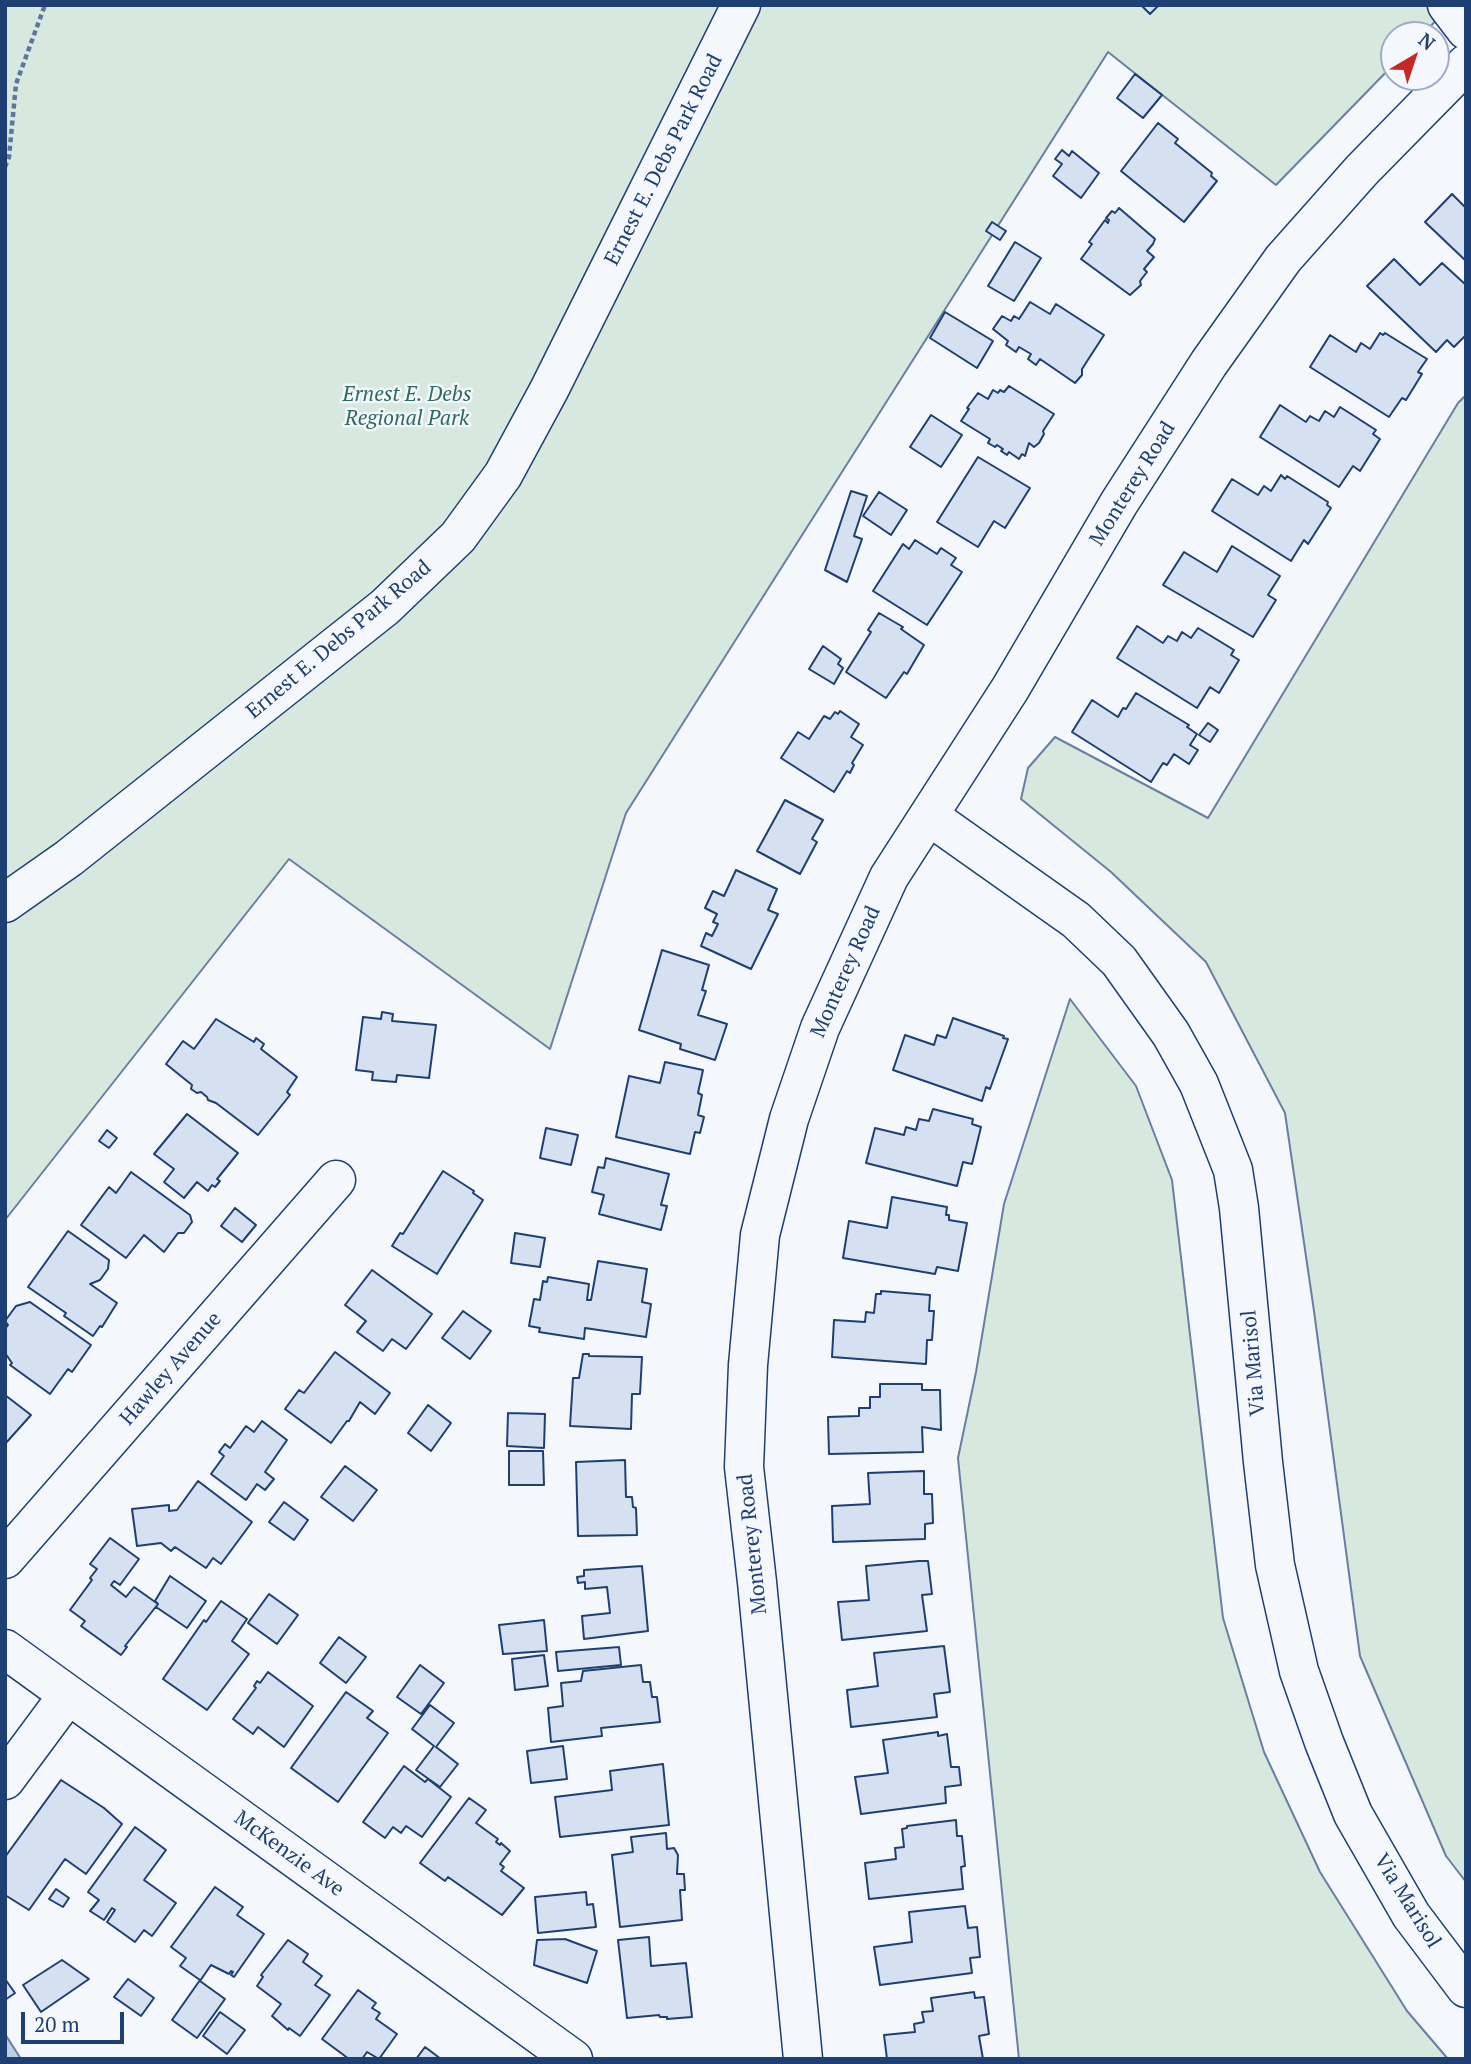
<!DOCTYPE html>
<style>
body{margin:0}
#map{position:relative;width:1471px;height:2064px;overflow:hidden;background:#f4f7fb;font-family:"PT Serif",serif}
canvas{display:block}
.frame{position:absolute;inset:0;border:7px solid #1d3f73;pointer-events:none}
.north{position:absolute;left:1380px;top:21px;width:70px;height:70px;box-sizing:border-box;background:#f4f7fb;border:2px solid #9eadc5;border-radius:50%;rotate:39deg;font-size:19px;font-weight:700;line-height:28px;text-align:center;color:#1d3f73}
.north::after{content:'';display:block;margin:auto;width:24px;height:32px;background:#c62828;clip-path:polygon(50% 0,100% 100%,50% 72%,0 100%)}
.scale{position:absolute;left:21px;top:2012px;width:103px;height:32px;box-sizing:border-box;border:4px solid #1d3f73;border-top:0;padding-left:9px;font-size:21px;line-height:24px;white-space:nowrap;color:#1d3f73;-webkit-text-stroke:5px #f4f7fb;paint-order:stroke}
</style>
<div id="map">
<canvas width="1471" height="2064"></canvas>
<div class="frame"></div>
<div class="north">N</div>
<div class="scale">20 m</div>
</div>
<script>
const context = document.querySelector('canvas').getContext('2d');
context.lineJoin = 'round';
function fill(path, color) {
  context.fillStyle = color;
  context.fill(path, 'evenodd');
}
function toPath(rows) {
  const path = new Path2D();
  for (const r of rows) {
    path.moveTo(r[0], r[1]);
    for (let i = 2; i < r.length; i += 2) path.lineTo(r[i], r[i + 1]);
  }
  return path;
}
function trace(path, color, width, dash) {
  context.strokeStyle = color;
  context.lineWidth = width;
  context.lineCap = dash ? 'butt' : 'round';
  context.setLineDash(dash || []);
  context.stroke(path);
}
function drawText(font, color, halo, rows, align = 'center') {
  context.font = font + ' "PT Serif",serif';
  context.lineWidth = 5;
  context.setLineDash([]);
  context.textBaseline = 'middle';
  context.strokeStyle = halo;
  context.fillStyle = color;
  for (const [text, x, y, turn = 0] of rows) {
    context.save();
    context.translate(x, y);
    context.rotate((+turn || 0) * Math.PI / 180);
    context.textAlign = isNaN(turn) ? turn : align;
    if (halo) context.strokeText(text, 0, 0);
    context.fillText(text, 0, 0);
    context.restore();
  }
}
const green = toPath([
 [5,5,1451,5,1422,35,1394,35,1394,64,1276,185,1108,52,626,813,550,1049,289,859,5,1220,5,5],
 [1466,395,1466,1882,1446,1856,1360,1656,1314,1311,1285,1113,1206,962,1111,872,1021,799,1028,768,1055,737,1208,818,1458,403,1466,395],
 [1070,999,1136,1086,1172,1180,1223,1618,1264,1752,1320,1872,1407,2011,1448,2059,1019,2059,958,1458,976,1372,1004,1204,1070,999]
]);
fill(green, '#d7e8df');
trace(green, '#687fa3', 2);
const water = toPath([
 [5,2034,21,2059,5,2059,5,2034]
]);
fill(water, '#bed0e5');
trace(water, '#687fa3', 2);
const building = toPath([
 [1141,5,1159,5,1150,14,1141,5],
 [1135,74,1162,95,1143,118,1117,98,1135,74],
 [1158,123,1178,139,1175,143,1212,173,1211,176,1217,181,1184,222,1121,171,1158,123],
 [1062,150,1069,156,1072,151,1099,173,1081,198,1053,176,1062,164,1055,159,1062,150],
 [1452,194,1466,208,1466,261,1425,222,1452,194],
 [1119,208,1155,239,1153,244,1147,251,1154,257,1144,269,1147,272,1140,281,1141,285,1130,295,1081,259,1092,244,1089,242,1105,220,1108,223,1109,220,1106,218,1112,211,1115,213,1119,208],
 [992,222,1006,231,1000,240,986,231,992,222],
 [1015,242,1041,258,1014,301,988,286,1015,242],
 [1394,259,1420,285,1442,263,1466,285,1466,335,1454,347,1447,340,1436,352,1367,286,1394,259],
 [1030,302,1050,314,1056,304,1104,335,1082,369,1082,375,1075,383,1040,359,1036,365,1028,359,1031,354,1019,347,1016,352,1006,345,1008,341,993,329,1002,316,1011,321,1014,316,1019,319,1030,302],
 [945,312,993,341,977,368,930,338,945,312],
 [1380,333,1383,335,1385,333,1427,359,1418,372,1422,374,1406,400,1402,398,1389,417,1310,367,1330,335,1356,352,1361,343,1370,349,1380,333],
 [1009,386,1054,414,1043,431,1044,434,1039,443,1034,447,1029,443,1025,456,1022,454,1019,459,1009,452,1007,455,1001,451,1003,449,997,445,995,447,988,443,990,439,961,421,969,409,967,408,978,393,988,399,993,390,998,393,1000,390,1004,392,1009,386],
 [1280,405,1306,422,1310,416,1319,421,1325,411,1334,417,1340,407,1376,430,1373,434,1380,439,1360,471,1353,466,1339,487,1260,437,1280,405],
 [931,415,962,435,941,467,910,447,931,415],
 [978,457,1030,488,1005,528,994,521,978,547,937,522,978,457],
 [1281,475,1285,479,1287,476,1328,502,1327,505,1331,508,1308,544,1304,540,1291,561,1212,511,1232,479,1258,495,1264,486,1271,491,1281,475],
 [851,491,867,496,854,536,862,539,847,582,825,570,851,491],
 [879,492,907,510,891,535,863,516,879,492],
 [915,540,937,554,941,548,956,558,951,565,962,572,927,625,873,591,903,544,909,549,915,540],
 [1232,546,1280,576,1268,595,1276,600,1253,637,1163,585,1184,552,1217,572,1232,546],
 [879,613,903,627,901,629,924,645,907,674,904,672,886,698,846,672,871,632,868,630,879,613],
 [1137,626,1163,643,1168,636,1177,641,1182,632,1191,638,1198,628,1234,650,1231,655,1239,660,1219,693,1210,687,1197,708,1117,658,1137,626],
 [823,646,841,659,838,664,843,668,834,684,809,669,823,646],
 [1136,693,1189,725,1187,727,1197,734,1190,745,1198,750,1189,764,1174,754,1167,765,1163,763,1151,782,1072,732,1092,700,1118,717,1123,708,1126,709,1136,693],
 [840,711,859,724,851,737,863,745,852,763,854,765,850,773,847,771,834,792,781,758,798,732,809,739,824,716,830,719,835,712,838,714,840,711],
 [1208,723,1218,730,1210,742,1199,735,1208,723],
 [785,800,823,820,812,839,817,842,800,874,757,851,785,800],
 [736,870,777,889,768,910,778,914,751,969,701,946,706,933,712,936,718,924,713,922,717,914,705,908,713,891,724,896,736,870],
 [662,950,709,965,702,990,706,991,698,1015,727,1024,715,1060,680,1049,681,1044,639,1030,662,950],
 [382,1012,393,1014,392,1021,436,1025,429,1078,397,1075,396,1082,372,1080,373,1072,356,1070,363,1017,381,1019,382,1012],
 [953,1018,1004,1036,1003,1038,1008,1039,990,1089,986,1087,982,1101,893,1070,905,1035,934,1045,937,1035,946,1038,953,1018],
 [216,1019,254,1042,256,1038,264,1044,261,1049,297,1077,287,1092,290,1095,258,1135,216,1103,208,1100,207,1097,201,1092,197,1093,191,1089,192,1085,166,1064,183,1041,194,1049,216,1019],
 [665,1062,703,1070,698,1093,702,1095,698,1115,704,1117,700,1133,695,1132,690,1154,616,1137,629,1076,660,1083,665,1062],
 [933,1109,973,1119,972,1124,981,1127,972,1164,963,1162,957,1186,866,1163,875,1128,904,1135,906,1127,916,1130,919,1119,929,1121,933,1109],
 [187,1114,238,1153,217,1179,220,1181,215,1187,212,1185,208,1191,197,1182,184,1198,164,1182,174,1169,154,1154,187,1114],
 [546,1128,578,1135,571,1165,540,1158,546,1128],
 [107,1130,117,1138,109,1148,99,1141,107,1130],
 [606,1158,669,1174,661,1205,667,1206,661,1230,599,1214,604,1195,592,1192,598,1167,604,1168,606,1158],
 [443,1171,474,1191,473,1193,483,1200,437,1274,392,1246,400,1233,403,1234,443,1171],
 [131,1172,190,1215,192,1222,184,1233,178,1233,164,1252,144,1235,126,1258,81,1225,109,1187,116,1193,131,1172],
 [892,1197,947,1207,946,1215,949,1215,949,1220,967,1223,958,1271,937,1267,935,1274,843,1258,849,1221,887,1228,892,1197],
 [235,1208,256,1225,242,1242,221,1226,235,1208],
 [68,1231,109,1260,108,1269,100,1280,90,1284,117,1303,102,1327,100,1326,93,1336,64,1316,66,1313,28,1287,68,1231],
 [515,1233,545,1238,540,1267,511,1263,515,1233],
 [598,1261,647,1269,642,1302,651,1304,646,1337,585,1328,584,1339,539,1332,540,1328,529,1326,534,1299,540,1300,543,1281,547,1282,548,1277,589,1284,587,1300,591,1300,598,1261],
 [372,1270,432,1314,406,1349,392,1339,383,1351,357,1332,366,1321,345,1305,372,1270],
 [881,1291,930,1295,929,1311,934,1311,932,1340,927,1340,926,1364,832,1357,834,1320,865,1322,866,1312,874,1313,876,1294,881,1294,881,1291],
 [30,1302,91,1345,72,1372,68,1369,50,1394,10,1365,12,1363,5,1353,5,1329,8,1325,5,1321,16,1306,30,1302],
 [463,1311,491,1331,470,1359,442,1338,463,1311],
 [335,1352,390,1393,375,1414,360,1402,349,1421,347,1421,331,1443,285,1409,299,1390,304,1393,335,1352],
 [583,1354,589,1354,589,1356,642,1357,640,1394,632,1394,631,1429,570,1426,573,1378,579,1378,583,1354],
 [880,1384,922,1384,922,1390,940,1390,941,1430,922,1427,923,1452,829,1454,828,1417,859,1416,859,1408,870,1408,870,1397,880,1397,880,1384],
 [5,1395,31,1415,5,1444,5,1395],
 [428,1405,451,1423,431,1451,408,1433,428,1405],
 [508,1413,545,1414,544,1448,507,1446,508,1413],
 [262,1421,287,1440,265,1472,274,1479,265,1490,257,1484,246,1500,211,1474,224,1456,219,1452,225,1444,230,1448,246,1426,254,1432,262,1421],
 [509,1451,543,1451,544,1485,509,1485,509,1451],
 [625,1460,626,1497,632,1497,633,1507,636,1508,637,1535,578,1536,576,1462,625,1460],
 [345,1466,377,1490,353,1521,321,1497,345,1466],
 [924,1471,924,1494,932,1494,933,1523,925,1524,925,1539,833,1542,832,1506,870,1504,868,1473,924,1471],
 [198,1481,252,1522,221,1564,213,1558,206,1568,175,1547,171,1551,161,1543,137,1546,132,1509,169,1505,169,1511,177,1510,198,1481],
 [284,1502,308,1520,294,1540,269,1522,284,1502],
 [110,1538,139,1559,120,1585,114,1581,111,1585,126,1597,134,1587,158,1604,125,1646,127,1647,121,1655,81,1626,85,1621,70,1610,92,1580,90,1578,97,1569,90,1564,110,1538],
 [919,1561,928,1561,932,1594,922,1595,927,1631,842,1640,838,1602,869,1600,866,1566,919,1561],
 [642,1566,648,1631,584,1639,582,1616,610,1613,607,1587,585,1589,585,1582,578,1583,577,1577,584,1576,584,1570,642,1566],
 [170,1576,206,1601,187,1628,156,1607,158,1604,155,1601,170,1576],
 [269,1594,298,1615,277,1644,248,1623,269,1594],
 [221,1601,247,1619,232,1641,249,1654,207,1710,163,1679,204,1620,206,1622,221,1601],
 [544,1620,547,1651,503,1654,499,1625,544,1620],
 [339,1637,366,1657,346,1683,320,1663,339,1637],
 [944,1646,950,1692,934,1694,937,1717,851,1727,847,1690,878,1686,874,1653,944,1646],
 [619,1647,621,1665,558,1671,556,1652,619,1647],
 [544,1655,548,1686,515,1690,512,1659,544,1655],
 [420,1665,444,1683,421,1714,397,1697,420,1665],
 [641,1665,643,1682,650,1682,652,1697,657,1697,660,1722,601,1728,602,1736,551,1742,548,1708,563,1706,561,1683,581,1681,583,1671,641,1665],
 [268,1672,313,1706,284,1747,258,1727,253,1734,233,1719,256,1688,254,1686,257,1681,260,1683,268,1672],
 [346,1692,373,1711,367,1718,388,1733,338,1802,291,1768,346,1692],
 [430,1705,454,1723,436,1747,458,1764,440,1787,416,1770,434,1746,412,1729,430,1705],
 [938,1732,938,1736,947,1734,951,1767,959,1767,961,1785,945,1787,946,1803,861,1814,855,1777,888,1773,883,1740,938,1732],
 [563,1746,567,1779,531,1783,527,1751,563,1746],
 [663,1764,669,1825,560,1837,555,1797,612,1790,610,1771,663,1764],
 [404,1766,425,1782,428,1779,451,1797,422,1837,406,1826,401,1833,393,1827,385,1838,363,1822,404,1766],
 [61,1780,104,1808,122,1824,86,1874,65,1859,29,1910,5,1895,5,1857,61,1780],
 [469,1798,486,1810,476,1823,498,1839,496,1842,500,1845,501,1843,510,1851,500,1864,504,1867,501,1871,524,1888,502,1915,448,1877,445,1881,420,1863,469,1798],
 [956,1820,957,1836,962,1836,965,1866,961,1867,963,1889,869,1899,865,1863,896,1859,895,1848,904,1847,902,1829,907,1828,907,1826,956,1820],
 [135,1827,166,1850,144,1880,176,1903,152,1936,144,1930,135,1942,107,1922,115,1910,112,1908,104,1920,90,1911,99,1900,88,1892,135,1827],
 [666,1833,667,1849,674,1848,678,1855,677,1874,684,1874,685,1890,680,1890,682,1920,620,1927,612,1855,633,1852,631,1837,666,1833],
 [215,1887,243,1907,237,1915,264,1934,234,1977,231,1975,233,1972,231,1971,229,1974,211,1965,200,1981,225,1999,197,2038,172,2020,200,1980,180,1966,186,1958,171,1947,215,1887],
 [56,1889,69,1898,63,1907,49,1899,56,1889],
 [586,1892,587,1905,593,1904,596,1927,538,1933,535,1897,586,1892],
 [965,1906,968,1928,977,1927,980,1957,970,1958,972,1973,880,1985,874,1947,912,1942,909,1912,965,1906],
 [649,1937,651,1966,686,1963,692,2017,667,2019,667,2017,660,2017,659,2015,627,2018,618,1940,649,1937],
 [565,1939,597,1951,587,1983,534,1965,537,1940,565,1939],
 [288,1940,308,1954,303,1962,322,1976,315,1985,330,1995,300,2036,289,2028,288,2030,272,2016,281,2004,257,1986,263,1977,261,1975,288,1940],
 [62,1960,89,1979,41,2012,23,1985,62,1960],
 [5,1979,15,1993,5,2000,5,1979],
 [128,1979,154,1998,141,2016,114,1997,128,1979],
 [358,1990,376,2003,372,2008,380,2013,376,2019,397,2034,379,2059,367,2052,362,2059,349,2059,322,2039,358,1990],
 [974,1992,975,1998,984,1997,989,2034,979,2036,983,2059,887,2059,884,2035,915,2032,914,2024,924,2022,922,2012,933,2011,931,1998,974,1992],
 [220,2012,245,2030,227,2054,203,2036,220,2012],
 [425,2047,441,2059,416,2059,425,2047]
]);
fill(building, '#d5e0f0');
trace(building, '#1d3f73', 2);
const minor = toPath([
 [1447,5,1466,30],
 [929,816,1076,920,1119,961,1171,1034,1199,1084,1233,1170,1239,1208,1263,1462,1275,1565,1299,1671,1324,1742,1353,1814,1411,1915,1466,1988],
 [5,903,69,858,385,607,458,537,503,475,549,390,741,5],
 [5,1559,336,1180],
 [5,1649,573,2059],
 [5,1780,68,1695],
 [803,2059,757,1582,744,1467,748,1365,760,1235,789,1119,820,1028,889,877,1010,689,1119,503,1209,363,1283,259,1362,170,1466,64]
]);
trace(minor, '#1d3f73', 41);
trace(toPath([
 [5,167,9,157,16,84,45,5]
]), '#5e769c', 4.5, [5, 3.5]);
trace(minor, '#f4f7fb', 38);
drawText('21px', '#1d3f73', '#f4f7fb', [
 ["Ernest E. Debs Park Road",664,160,-63],
 ["Monterey Road",1133,484,-58],
 ["Ernest E. Debs Park Road",339,640,-40],
 ["Monterey Road",846,972,-66],
 ["Via Marisol",1254,1363,-95],
 ["Hawley Avenue",171,1369,-49],
 ["Monterey Road",753,1544,-96],
 ["McKenzie Ave",289,1854,36],
 ["Via Marisol",1407,1901,58]
]);
drawText('italic 21px', '#2c6c60', '#f4f7fb', [
 ["Ernest E. Debs",407,395],
 ["Regional Park",407,419]
]);
</script>
